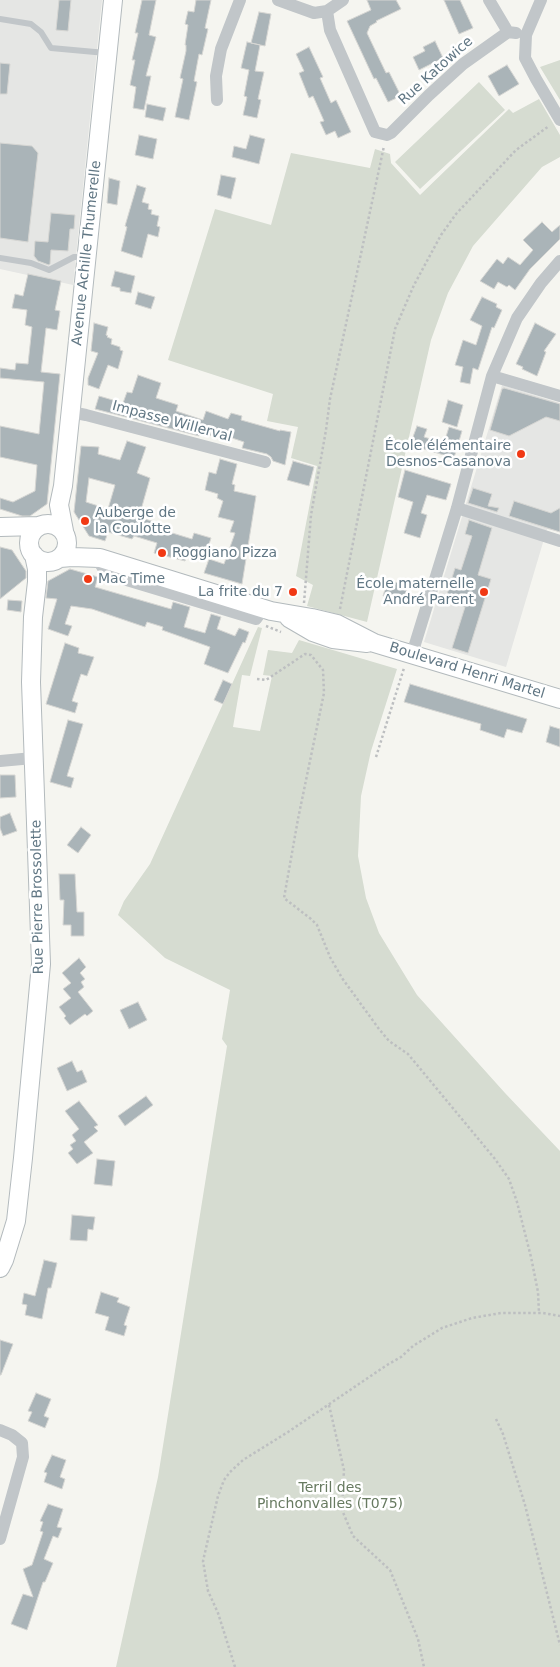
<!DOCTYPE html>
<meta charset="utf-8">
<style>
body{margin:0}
canvas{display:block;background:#f5f5f0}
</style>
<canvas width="560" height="1667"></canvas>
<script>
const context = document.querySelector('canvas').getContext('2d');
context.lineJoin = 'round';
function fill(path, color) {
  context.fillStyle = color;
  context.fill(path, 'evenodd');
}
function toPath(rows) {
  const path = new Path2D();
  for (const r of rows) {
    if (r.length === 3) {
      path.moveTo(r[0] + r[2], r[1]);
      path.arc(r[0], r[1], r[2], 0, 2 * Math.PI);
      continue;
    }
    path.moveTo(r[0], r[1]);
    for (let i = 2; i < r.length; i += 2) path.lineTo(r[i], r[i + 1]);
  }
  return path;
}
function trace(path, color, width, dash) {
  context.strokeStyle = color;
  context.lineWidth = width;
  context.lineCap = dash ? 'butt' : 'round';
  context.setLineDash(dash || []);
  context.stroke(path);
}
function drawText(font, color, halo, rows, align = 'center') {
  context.font = font + ' "DejaVu Sans",sans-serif';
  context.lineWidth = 5;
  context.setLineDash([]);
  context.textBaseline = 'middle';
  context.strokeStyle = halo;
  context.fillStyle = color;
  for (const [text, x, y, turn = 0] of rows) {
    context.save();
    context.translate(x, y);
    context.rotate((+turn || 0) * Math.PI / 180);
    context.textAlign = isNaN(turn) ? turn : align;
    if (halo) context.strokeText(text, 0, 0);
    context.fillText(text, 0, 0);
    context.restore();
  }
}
fill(toPath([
 [0,0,102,0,73,285,0,269],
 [502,385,560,403,560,532,547,529,506,667,424,642]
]), '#e5e6e4');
fill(toPath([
 [560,60,560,100,540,67],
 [479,82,505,110,420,189,395,162],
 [539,99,560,135,560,157,542,167,473,246,448,293,431,340,367,622,307,606,313,585,296,576,317,466,291,458,298,427,267,421,273,394,168,360,215,209,271,225,291,153,370,168,375,149,390,154,391,163,420,195,509,109,513,113],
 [258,627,262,628,250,676,242,675,233,727,260,731,272,676,263,675,268,650,292,653,299,640,397,669,371,751,361,796,358,856,366,898,379,933,417,995,505,1093,560,1151,560,1667,116,1667,158,1477,227,1046,222,1039,230,990,165,958,118,915,124,901,150,864]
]), '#d6dcd1');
const building = toPath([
 [59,0,71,0,68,31,56,30,59,0],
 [142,0,156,0,149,35,156,37,146,76,151,76,144,110,133,108,136,87,130,85,135,60,132,60,138,33,135,33,142,0],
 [196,0,211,0,205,28,208,29,202,55,199,54,194,81,197,82,189,120,175,117,183,79,180,78,186,51,186,45,185,45,188,25,185,24,188,11,194,12,196,0],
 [367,0,396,0,401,9,376,21,377,22,370,26,367,33,386,73,389,72,401,96,388,102,376,78,374,79,347,21,371,10,367,0],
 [444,0,460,0,473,28,459,34,444,0],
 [259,12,271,14,265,46,251,43,259,12],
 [435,41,443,58,419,70,413,57,425,51,423,47,435,41],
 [247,42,260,45,255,71,264,72,258,99,261,100,257,118,243,115,247,97,244,96,249,70,241,68,247,42],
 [309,47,323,77,320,78,331,103,336,100,351,132,338,138,335,131,326,135,320,122,324,121,313,96,309,98,299,73,304,71,296,54,309,47],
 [0,63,10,64,7,94,0,94,0,63],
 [507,65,519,84,499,96,488,76,507,65],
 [147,104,166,108,163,121,145,117,147,104],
 [139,135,157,139,153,159,135,155,139,135],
 [250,135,265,139,259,164,232,157,234,146,246,149,250,135],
 [0,143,32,146,38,153,28,242,0,238,0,143],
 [221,175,236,178,231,199,217,195,221,175],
 [109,178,120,181,117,205,107,203,109,178],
 [137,185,146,188,142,202,149,204,148,209,152,210,151,214,159,216,157,226,160,227,158,237,148,234,142,258,121,251,127,227,125,226,137,185],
 [51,213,75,215,74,229,70,229,68,251,51,250,50,264,49,265,38,261,34,256,35,241,48,242,51,213],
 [542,222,552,232,560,225,560,239,530,269,515,290,509,285,507,287,498,282,494,289,480,281,497,259,503,264,508,257,520,265,533,250,523,240,542,222],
 [115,271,135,276,131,293,120,291,120,288,111,286,115,271],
 [28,274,61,281,55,310,60,311,57,330,46,328,41,372,60,374,47,504,30,516,22,516,0,509,0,498,13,502,35,491,37,465,0,457,0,426,39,434,44,382,0,378,0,368,15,370,16,363,28,364,32,327,25,325,27,310,12,308,15,294,23,296,28,274],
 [138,292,155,297,151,309,135,304,138,292],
 [482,297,497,304,496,307,502,310,494,328,492,327,478,370,473,368,470,384,460,382,463,367,455,365,463,340,476,345,482,326,470,320,482,297],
 [94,323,108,327,106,335,108,336,107,337,112,339,111,344,120,347,120,350,123,351,118,369,108,365,99,389,88,385,88,378,98,353,91,351,94,323],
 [535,323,556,334,544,351,546,352,537,376,522,369,523,367,516,364,535,323],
 [138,375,161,383,156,398,178,405,176,411,203,420,206,411,228,419,231,413,242,416,241,420,280,431,280,430,291,432,285,465,273,461,271,457,267,454,242,448,244,442,223,435,222,439,201,432,199,436,95,409,99,396,123,403,127,392,132,393,138,375],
 [504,388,560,404,560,421,546,417,509,436,490,430,502,389,504,388],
 [448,400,463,405,457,427,442,422,448,400],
 [417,426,427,429,424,437,444,443,449,427,462,431,454,458,410,445,417,426],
 [127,441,146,447,137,473,150,478,139,517,170,527,169,532,192,539,194,533,211,538,205,557,188,552,185,561,154,553,157,543,134,536,132,539,108,532,105,541,89,536,74,512,81,446,99,447,98,454,120,460,127,441],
 [89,478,115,485,108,509,86,502,89,478],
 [220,459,237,464,232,484,235,485,234,491,256,496,242,584,204,573,209,559,224,564,235,533,230,532,234,521,218,517,223,501,217,498,218,494,205,490,209,472,216,474,220,459],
 [293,461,314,467,309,486,287,480,293,461],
 [405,470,451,484,446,500,427,495,421,513,427,515,420,538,404,533,413,502,398,497,405,470],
 [473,488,492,494,488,506,499,508,497,512,468,503,473,488],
 [514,501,551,513,560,508,560,532,509,516,514,501],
 [469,520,492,528,478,575,491,579,468,653,452,648,465,607,445,601,455,568,461,570,472,536,465,534,469,520],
 [0,547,12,550,26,571,26,578,0,599,0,547],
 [70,569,98,577,95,587,171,609,173,602,190,607,184,627,205,633,211,614,221,617,217,629,235,636,239,628,249,632,245,643,243,642,228,673,204,664,210,647,162,630,163,627,147,622,145,627,92,609,71,606,65,624,72,626,68,636,48,629,57,599,46,598,48,581,70,569],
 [388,580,408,586,403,602,383,596,388,580],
 [8,600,22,601,21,612,7,610,8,600],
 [65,643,79,648,78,653,94,657,87,676,81,674,72,701,78,703,75,713,46,704,65,643],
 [223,680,232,684,223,704,214,700,223,680],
 [410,684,527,719,522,733,507,729,504,738,480,730,481,724,404,702,410,684],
 [68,720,83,724,67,776,74,778,71,788,50,782,68,720],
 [550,726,560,729,560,747,546,742,550,726],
 [0,775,15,775,16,797,0,798,0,775],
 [10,813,17,831,3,836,0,828,0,817,10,813],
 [81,827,91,835,78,853,67,845,81,827],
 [59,874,75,874,77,912,84,912,84,936,71,936,71,925,63,925,64,900,60,900,59,874],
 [79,958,86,967,80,973,85,979,81,982,84,987,78,992,93,1011,87,1016,85,1014,70,1025,64,1018,66,1016,59,1007,71,998,63,989,71,983,62,973,79,958],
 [138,1002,147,1020,129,1029,120,1010,138,1002],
 [72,1061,77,1072,82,1070,87,1082,67,1091,57,1068,72,1061],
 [146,1096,153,1105,125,1126,118,1116,146,1096],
 [79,1101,98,1125,94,1127,98,1131,84,1142,93,1153,77,1164,68,1153,73,1149,70,1145,76,1141,72,1135,79,1129,65,1111,79,1101],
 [97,1159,115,1161,112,1186,94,1184,97,1159],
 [72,1215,95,1217,93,1230,88,1229,87,1241,70,1240,72,1215],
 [44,1260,57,1263,51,1288,48,1288,42,1319,25,1315,27,1305,22,1304,24,1293,35,1296,44,1260],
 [101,1292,119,1298,117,1302,130,1307,124,1325,127,1326,124,1336,105,1330,109,1317,95,1313,101,1292],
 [0,1340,13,1344,1,1375,0,1375,0,1340],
 [36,1393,51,1399,44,1416,49,1418,45,1428,28,1421,32,1412,28,1411,36,1393],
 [52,1455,66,1460,60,1477,65,1479,62,1489,44,1482,47,1473,44,1472,52,1455],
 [48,1504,63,1509,57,1527,62,1528,58,1538,53,1536,44,1559,53,1563,45,1582,43,1582,27,1630,11,1624,23,1594,33,1597,23,1569,32,1565,43,1532,40,1531,43,1522,40,1521,48,1504]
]);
fill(building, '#aab4b8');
trace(building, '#d6d6d3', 1);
const secondary = toPath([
 [48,543,19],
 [0,527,38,526],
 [64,531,59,505,63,486,113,0],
 [60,558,72,557,100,558,271,611,312,618,337,624,374,643,560,699],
 [289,618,313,632,333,639,367,643],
 [0,1268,4,1260,16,1221,23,1158,41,964,31,682,33,617,37,582,37,569,34,555]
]);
trace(secondary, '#b3babd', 20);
trace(toPath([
 [304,603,311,515,326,430,330,399,384,146],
 [340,609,395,329,414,285,441,235,456,214,516,150,549,126],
 [266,626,281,632],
 [257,679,266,680,305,654,311,655,323,670,324,693,298,819,284,898,311,919,317,925,330,957,342,978,379,1029,389,1041,408,1054,495,1159,509,1179,517,1202,531,1257,538,1292,539,1313],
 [376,757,404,668],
 [329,1405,344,1470,342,1510,353,1536,390,1570,418,1639,424,1667],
 [496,1419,503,1434,525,1505,560,1645],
 [235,1667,218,1613,208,1591,203,1561,218,1496,224,1480,230,1472,243,1460,288,1432,387,1365,401,1357,413,1346,442,1328,472,1318,501,1313,543,1313,560,1316]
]), '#bdbfc1', 2.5, [2.5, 2.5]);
trace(toPath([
 [0,19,31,24,41,32,51,48,106,53],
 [0,258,31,263,49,270,74,257,84,257]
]), '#c1c6c9', 6);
trace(toPath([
 [278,0,314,13,327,11,343,0],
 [489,0,508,32,516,33],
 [541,0,526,35,525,58,536,79,560,120],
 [327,11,330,30,375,132,387,135,391,133,429,95,463,64,508,32],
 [217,100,216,76,221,49,240,0],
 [492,376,560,396],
 [71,412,86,415,265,462],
 [457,508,560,541],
 [100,558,101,565,105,571,110,575,256,619,263,609],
 [412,654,457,508,492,376,517,318,541,283,560,261],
 [0,761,33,758],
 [0,1430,12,1435,22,1443,23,1457,0,1539]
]), '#c1c6c9', 12);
trace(secondary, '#fff', 18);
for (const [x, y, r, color] of [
 [521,454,5,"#f13914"],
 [85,521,5,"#f13914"],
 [162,553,5,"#f13914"],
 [88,579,5,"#f13914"],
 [293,592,5,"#f13914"],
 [484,592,5,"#f13914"]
]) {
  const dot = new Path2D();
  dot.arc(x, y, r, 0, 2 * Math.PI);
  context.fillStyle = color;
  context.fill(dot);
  trace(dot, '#fff', 2);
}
drawText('14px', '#617784', '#fff', [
 ["Rue Katowice",436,71,-42],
 ["Avenue Achille Thumerelle",87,253,-84],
 ["Impasse Willerval",172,422,15],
 ["Boulevard Henri Martel",467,671,17],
 ["Rue Pierre Brossolette",38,897,-91]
]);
drawText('14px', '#617784', '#fff', [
 ["École élémentaire",511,446],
 ["Desnos-Casanova",511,462],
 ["Auberge de",95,513,"left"],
 ["la Coulotte",95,529,"left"],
 ["Roggiano Pizza",172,553,"left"],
 ["Mac Time",98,579,"left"],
 ["École maternelle",474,584],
 ["André Parent",474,600],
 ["La frite du 7",283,592]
], 'right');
drawText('14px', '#677a60', '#fff', [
 ["Terril des",330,1488],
 ["Pinchonvalles (T075)",330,1504]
]);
</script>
